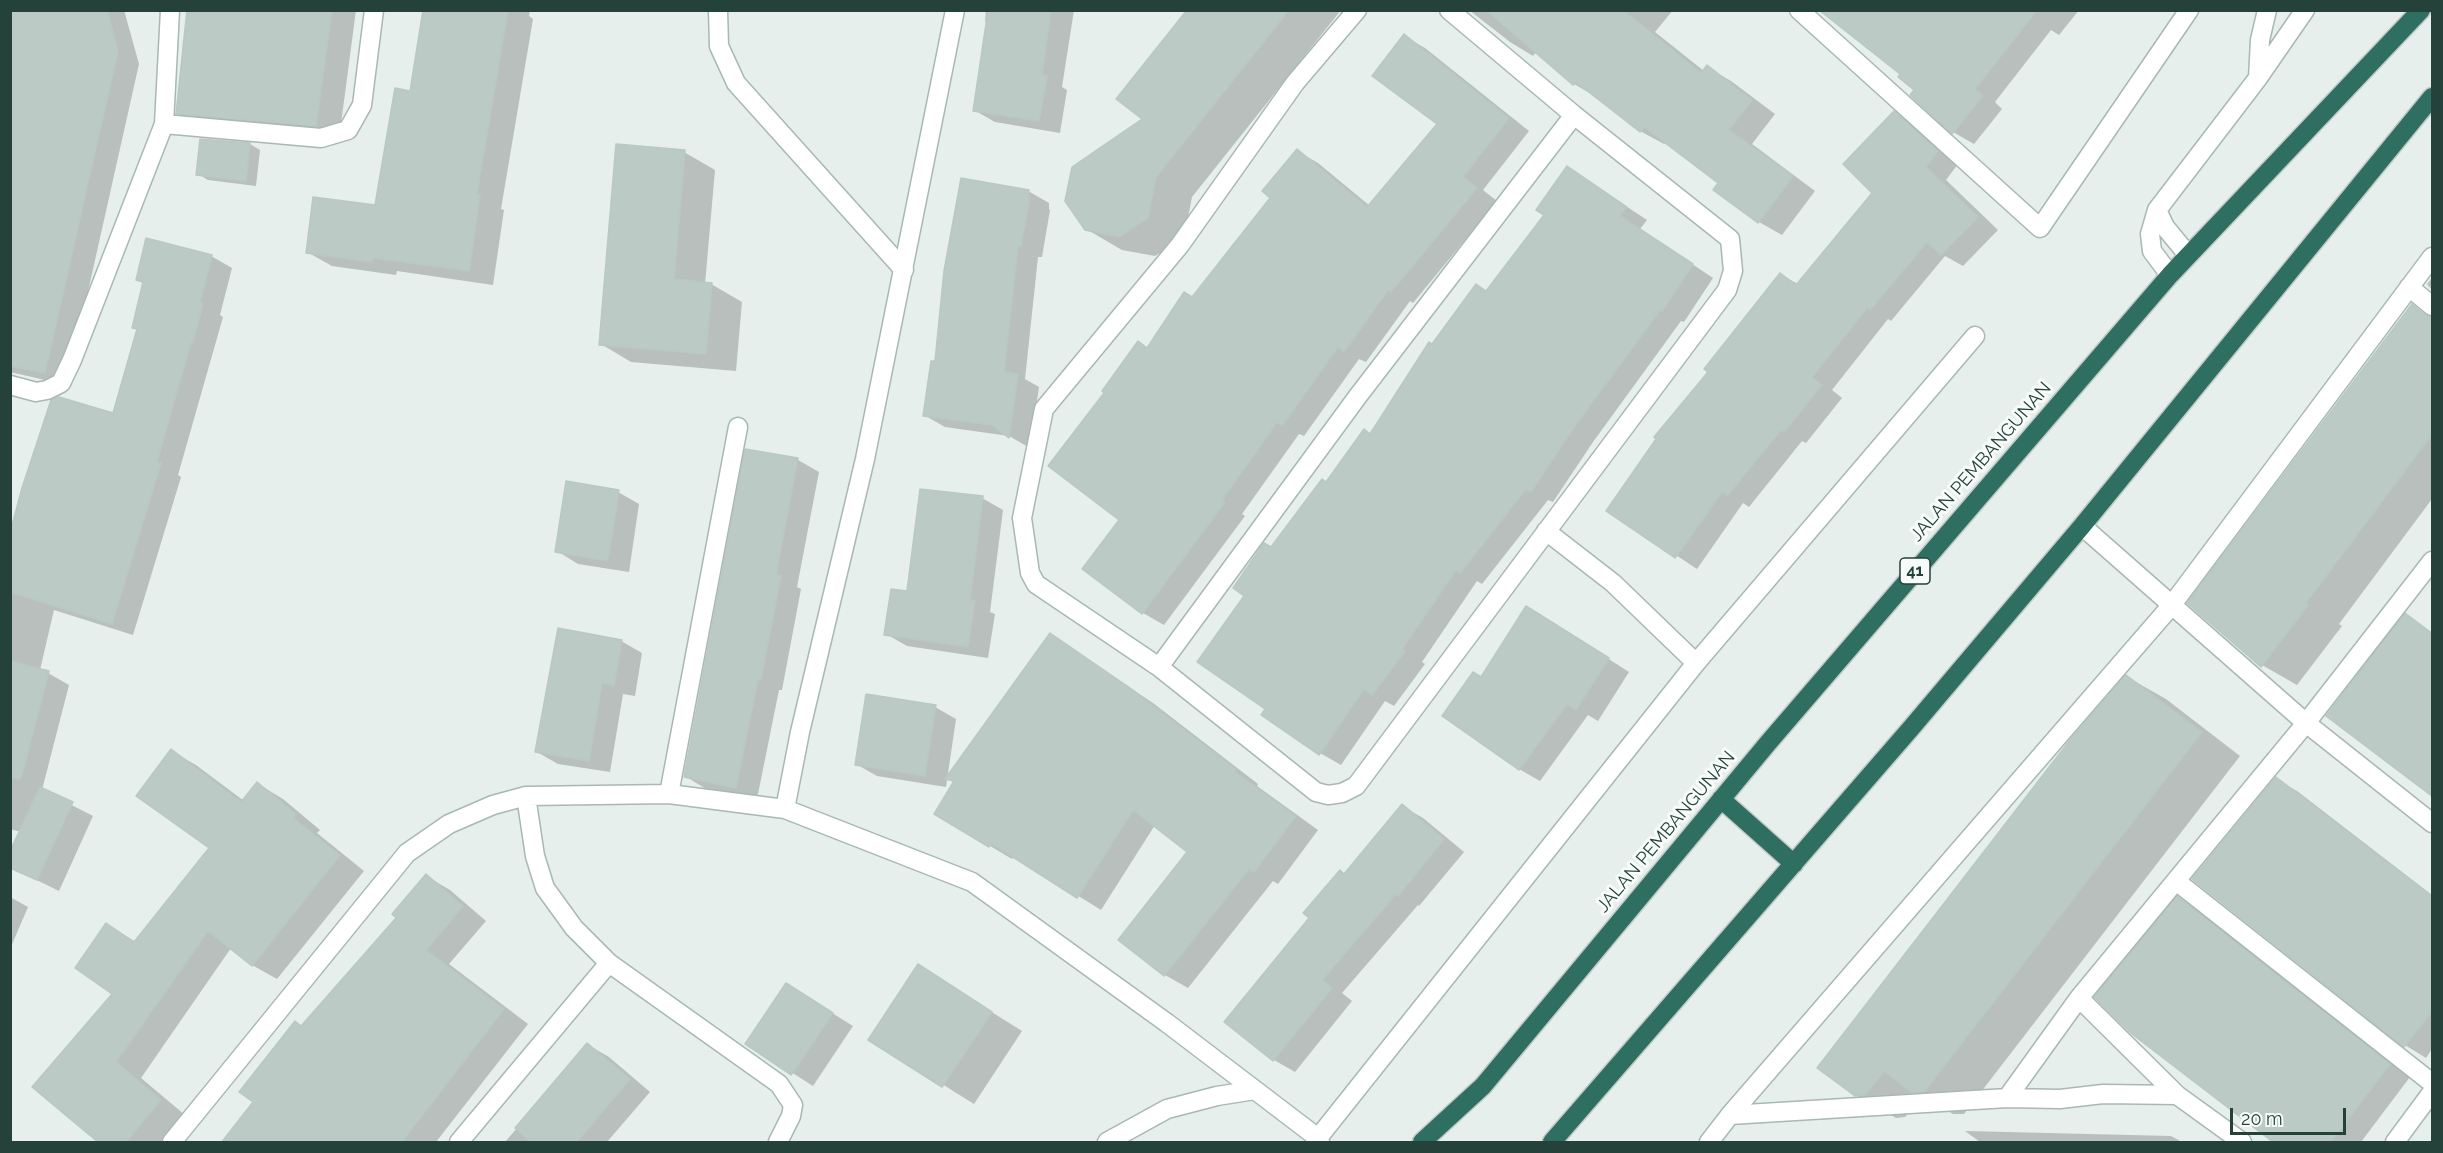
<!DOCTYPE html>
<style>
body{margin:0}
#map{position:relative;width:2443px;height:1153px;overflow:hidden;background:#e6efeb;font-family:Raleway,sans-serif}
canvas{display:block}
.frame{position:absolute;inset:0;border:12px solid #24423a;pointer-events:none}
.scale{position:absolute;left:2230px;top:1108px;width:116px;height:27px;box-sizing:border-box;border:3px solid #24423a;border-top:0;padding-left:8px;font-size:18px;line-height:21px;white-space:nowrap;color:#24423a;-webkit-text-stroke:4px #f7fbf9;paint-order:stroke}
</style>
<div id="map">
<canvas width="2443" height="1153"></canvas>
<div class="frame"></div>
<div class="scale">20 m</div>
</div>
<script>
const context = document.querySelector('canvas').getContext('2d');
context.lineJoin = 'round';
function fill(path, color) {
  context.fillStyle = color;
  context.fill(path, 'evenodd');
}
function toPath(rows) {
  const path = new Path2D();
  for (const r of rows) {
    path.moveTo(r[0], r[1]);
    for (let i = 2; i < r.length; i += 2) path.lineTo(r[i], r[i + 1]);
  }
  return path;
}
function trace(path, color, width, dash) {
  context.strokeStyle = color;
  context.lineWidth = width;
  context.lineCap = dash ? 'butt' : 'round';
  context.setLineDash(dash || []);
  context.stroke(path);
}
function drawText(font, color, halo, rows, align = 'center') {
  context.font = font + ' Raleway,sans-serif';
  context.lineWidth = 6;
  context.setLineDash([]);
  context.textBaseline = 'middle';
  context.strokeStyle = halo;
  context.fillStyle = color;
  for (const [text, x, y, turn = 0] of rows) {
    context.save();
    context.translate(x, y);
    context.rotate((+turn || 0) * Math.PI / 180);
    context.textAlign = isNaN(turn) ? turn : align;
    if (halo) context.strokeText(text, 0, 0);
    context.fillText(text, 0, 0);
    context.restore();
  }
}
fill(toPath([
 [10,10,124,10,139,64,67,385,10,372],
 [189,10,356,10,339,139,200,126,177,113],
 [425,10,530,10,529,16,533,19,501,209,504,210,493,285,397,271,396,275,332,266,307,252,376,207,412,93],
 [986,10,1074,10,1062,87,1067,90,1060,133,995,122,974,110,988,23,985,21],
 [1189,10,1341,10,1192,197,1184,238,1155,256,1122,250,1086,229,1144,119],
 [1469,10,1673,10,1655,32,1704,71,1707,67,1731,81,1775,114,1752,144,1815,191,1782,235,1759,222,1715,190,1721,183,1666,142,1664,144,1640,131,1598,98,1574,84,1536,52,1533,56,1510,42],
 [1830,10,2079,10,2059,35,2051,30,1995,102,2002,109,1974,144,1953,132,1902,74],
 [1404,36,1425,48,1529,131,1483,190,1497,201,1413,303,1410,301,1366,362,1359,359,1304,436,1299,434,1242,514,1245,516,1164,625,1143,613,1121,520,1148,349,1193,299,1273,198,1297,151,1318,163,1370,206,1439,124],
 [1894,113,1915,125,1958,164,1946,180,1998,230,1963,266,1945,256,1891,321,1888,319,1832,390,1842,398,1806,443,1802,441,1749,507,1743,503,1697,569,1608,510,1781,275,1798,284,1874,192],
 [202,140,250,144,260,150,256,186,208,180,198,174],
 [684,152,715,170,705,284,711,284,742,302,736,371,631,362,601,344],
 [1568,168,1647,220,1640,229,1713,278,1684,322,1681,321,1593,442,1553,502,1548,500,1482,584,1477,581,1422,662,1425,664,1394,706,1385,701,1341,765,1320,753,1267,709,1246,595,1272,549,1326,483,1371,436,1433,346,1477,286,1488,292,1546,215],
 [1028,191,1049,203,1049,209,1050,210,1042,257,1038,257,1025,379,1039,387,1030,448,1009,436,945,427,924,415,936,363],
 [211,256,232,268,220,315,223,317,178,475,181,477,133,635,54,610,40,670,48,673,69,685,42,790,93,816,59,891,10,867,21,832,10,829,10,539,114,415,138,330,133,327,144,283,138,279],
 [2432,278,2432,290,2427,284],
 [2412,306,2432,318,2432,499,2339,624,2342,626,2297,685,2262,665],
 [747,450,798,460,819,472,797,587,801,589,782,690,779,690,757,799,706,789,685,776],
 [618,492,639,504,629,572,578,564,557,551],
 [982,498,1003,510,990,612,995,614,988,658,907,646,886,634,908,593],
 [1548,620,1629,672,1598,721,1588,715,1540,781,1519,769,1482,678],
 [1051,635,1153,703,1258,784,1257,786,1318,830,1278,884,1273,881,1188,988,1165,975,1120,940,1189,852,1155,825,1101,910,1014,856,1012,859,936,814,955,783,948,779],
 [621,641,642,653,635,696,623,694,610,772,558,764,537,752],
 [2127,677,2166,699,2240,756,1964,1114,1953,1114,1921,1096,1905,1117,1896,1118,1856,1095],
 [935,707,956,719,946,787,877,776,856,764],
 [171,751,196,765,244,801,258,784,283,799,320,830,317,833,364,871,277,979,252,965,231,948,141,1078,185,1115,162,1142,101,1142,114,994,107,925,136,942,211,848],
 [2276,779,2297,791,2432,895,2432,1049,2426,1058,2405,1045],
 [1402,806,1423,818,1464,852,1419,906,1418,905,1342,993,1352,1001,1295,1072,1274,1060,1340,872,1345,875],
 [426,876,450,890,486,921,449,964,528,1024,436,1142,223,1142,255,1102,302,1027,398,918],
 [10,897,28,907,10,949],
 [2178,898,2199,910,2410,1077,2361,1142,2276,1142],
 [918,966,1022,1031,974,1104,870,1039],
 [787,985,853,1026,813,1086,747,1044],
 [588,1045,609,1057,650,1092,607,1142,505,1142],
 [1965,1131,2171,1136,2182,1142,1980,1142]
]), '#0003');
const building = toPath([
 [10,10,107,10,118,51,45,373,10,366,10,10],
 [187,10,332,10,316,126,176,114,187,10],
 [423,10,508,10,477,194,480,195,469,271,373,258,372,262,306,253,313,197,375,205,395,88,410,91,423,10],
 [988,10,1051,10,1042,75,1047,76,1039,121,973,111,988,10],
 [1187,10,1289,10,1156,177,1148,218,1119,237,1085,230,1065,201,1072,167,1142,119,1116,99,1187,10],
 [1486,10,1623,10,1701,73,1707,65,1752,100,1729,130,1793,176,1758,223,1713,190,1718,183,1644,127,1640,132,1576,82,1573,85,1486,10],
 [1819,10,2037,10,1975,89,1983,96,1952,134,1910,95,1914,90,1898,77,1900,74,1819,10],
 [1404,34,1509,118,1463,177,1477,188,1391,292,1388,290,1344,352,1338,347,1282,426,1277,422,1222,500,1225,502,1142,614,1082,569,1119,520,1048,466,1104,393,1102,391,1138,341,1147,348,1184,292,1192,297,1270,198,1262,191,1297,149,1367,207,1437,124,1372,76,1404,34],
 [1894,111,1938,151,1926,167,1978,217,1941,255,1927,242,1870,310,1867,308,1812,377,1822,385,1784,432,1781,430,1727,496,1722,492,1675,558,1606,511,1656,439,1654,437,1708,372,1704,369,1780,273,1796,285,1872,193,1843,164,1894,111],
 [200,139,250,143,246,181,196,175,200,139],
 [616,144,685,150,674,279,712,283,706,354,599,345,616,144],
 [1567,166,1627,207,1620,216,1693,264,1662,311,1660,310,1572,430,1531,492,1526,489,1460,573,1456,570,1402,649,1405,651,1372,695,1364,689,1319,755,1261,715,1265,709,1197,662,1244,596,1233,588,1264,543,1271,547,1322,479,1326,482,1364,429,1370,434,1429,342,1432,344,1476,284,1486,291,1544,215,1536,210,1567,166],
 [961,178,1029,190,1028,198,1030,196,1021,246,1018,246,1004,372,1018,374,1009,438,992,425,923,416,931,361,935,361,944,271,961,178],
 [146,238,212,255,200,303,203,304,193,342,191,342,157,462,161,463,112,624,10,592,10,533,22,488,51,400,59,397,113,413,137,329,132,328,143,282,136,280,146,238],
 [2412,304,2425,315,2433,317,2433,433,2306,603,2308,605,2261,667,2187,603,2412,304],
 [745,449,798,458,776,575,781,576,761,679,758,679,736,788,684,777,745,449],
 [566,481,619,490,608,561,555,552,566,481],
 [920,489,983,496,970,600,975,601,968,647,884,635,891,589,907,591,920,489],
 [1526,606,1609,658,1576,710,1567,704,1519,770,1442,716,1473,672,1481,677,1526,606],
 [2405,613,2433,634,2433,797,2326,716,2405,613],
 [558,628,622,640,614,685,602,683,589,761,535,752,558,628],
 [1050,633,1130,688,1237,770,1235,772,1296,816,1254,872,1249,869,1164,976,1118,940,1187,852,1133,810,1077,898,991,843,989,847,934,814,954,781,945,779,1050,633],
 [10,661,49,671,21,779,10,778,10,661],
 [2126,675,2202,732,1924,1092,1912,1093,1884,1071,1865,1095,1855,1096,1817,1068,2070,740,2126,675],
 [866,694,936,705,925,776,855,765,866,694],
 [171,749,241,802,257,782,296,814,293,818,340,855,252,966,208,931,116,1062,161,1100,125,1143,99,1143,32,1087,112,994,75,968,106,923,134,942,209,848,136,796,171,749],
 [2276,777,2433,897,2433,1010,2404,1047,2192,879,2276,777],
 [40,787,73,802,37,880,10,868,10,851,40,787],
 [1402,804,1444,839,1398,896,1396,894,1322,980,1332,988,1273,1061,1224,1022,1309,918,1303,913,1340,870,1344,874,1402,804],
 [426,874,463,906,426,950,504,1009,401,1143,221,1143,253,1102,239,1092,295,1021,301,1026,396,918,392,914,426,874],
 [2177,896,2390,1064,2330,1143,2274,1143,2132,1034,2094,997,2177,896],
 [918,964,992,1012,942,1087,868,1040,918,964],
 [786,983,833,1013,791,1075,745,1044,786,983],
 [587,1043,630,1079,576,1143,532,1143,515,1128,587,1043]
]);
fill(building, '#bbcac4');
trace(building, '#b8c9c2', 1.5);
const lane = toPath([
 [718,10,719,46,736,83,904,270]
]);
const street = toPath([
 [1357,10,1295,83,1180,245,1044,409,1022,518,1030,573,1036,584,1159,667,1316,792,1328,795,1342,793,1356,786,1727,290,1733,271,1730,239,1574,115,1449,10],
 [1799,10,2040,228,2189,10],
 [2258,78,2260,40,2267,10],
 [164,124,321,138,348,130,362,105,374,10],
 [2157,210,2165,227,2188,255],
 [2170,275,2152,251,2150,234,2157,210,2258,78,2305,10],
 [2409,287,2432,306],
 [10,385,36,392,47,390,61,383,72,360,164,124,170,10],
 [2082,526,2306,723,2432,823],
 [1546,531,1613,583,1696,663],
 [1159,667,1358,396,1574,115],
 [669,794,738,427],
 [526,796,535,856,545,888,574,928,609,963,779,1084,793,1105,791,1116,778,1142],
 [785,809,800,732,865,459,955,10],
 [2176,881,2432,1083],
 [2079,998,2177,1095],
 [2007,1098,2079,998,2306,723,2432,561],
 [1730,1115,2007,1098,2060,1099,2103,1094,2177,1095,2242,1142],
 [1318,1138,1696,663,1975,336],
 [172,1142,407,853,449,824,493,805,526,796,669,794,785,809,972,882,1167,1023,1318,1138,1320,1142],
 [459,1142,609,963],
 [1107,1142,1167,1109,1217,1096,1255,1090],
 [1709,1142,1730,1115,2171,606,2432,257],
 [2395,1142,2432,1092]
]);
const highway = toPath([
 [1721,799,1794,864],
 [1422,1142,1483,1086,1768,743,2170,275,2421,10],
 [1552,1142,1912,727,2082,526,2432,97]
]);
trace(lane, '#a8b8b2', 21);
trace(street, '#a8b8b2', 21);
trace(highway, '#c2cac8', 21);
trace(lane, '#fff', 18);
trace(street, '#fff', 18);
trace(highway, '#2f6f62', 18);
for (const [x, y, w] of [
 [1915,571,30]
]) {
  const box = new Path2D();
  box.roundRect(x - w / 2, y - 13, w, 26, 4.5);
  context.fillStyle = '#f7fbf9';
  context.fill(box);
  trace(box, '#24423a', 1.5);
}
drawText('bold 16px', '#24423a', null, [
 ["41",1915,571]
]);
drawText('18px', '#24423a', '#f7fbf9', [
 ["JALAN PEMBANGUNAN",1981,462,-49],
 ["JALAN PEMBANGUNAN",1666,832,-50]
]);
</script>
